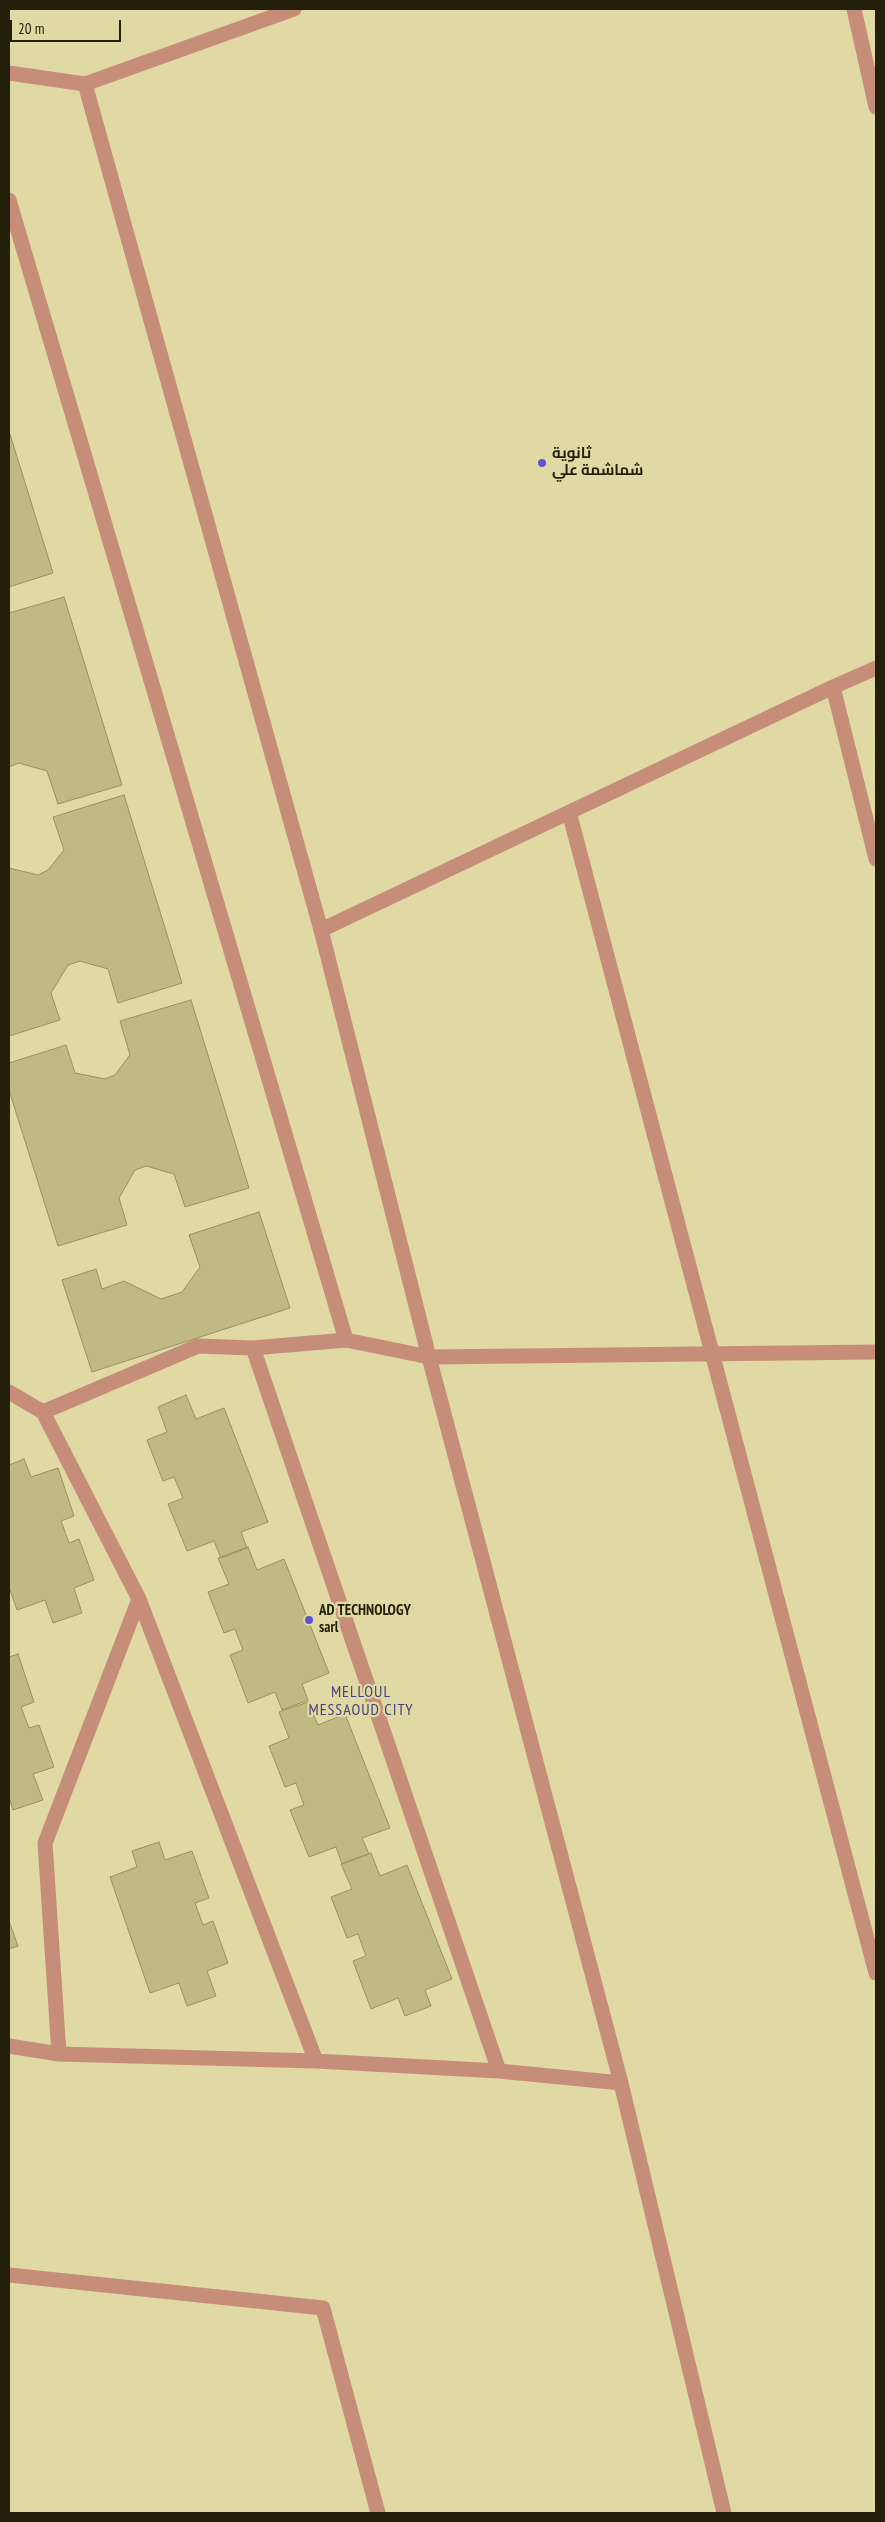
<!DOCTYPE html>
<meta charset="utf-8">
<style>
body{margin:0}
#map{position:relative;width:885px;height:2522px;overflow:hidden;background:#e0d9a3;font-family:"PT Sans Narrow",sans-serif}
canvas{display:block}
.frame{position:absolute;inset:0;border:10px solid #221f0a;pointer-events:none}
.scale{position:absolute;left:10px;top:20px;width:111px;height:22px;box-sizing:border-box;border:2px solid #221f0a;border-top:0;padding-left:6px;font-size:15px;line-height:18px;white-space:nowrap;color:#221f0a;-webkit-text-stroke:4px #e0d9a3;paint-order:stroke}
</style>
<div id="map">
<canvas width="885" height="2522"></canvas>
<div class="frame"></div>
<div class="scale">20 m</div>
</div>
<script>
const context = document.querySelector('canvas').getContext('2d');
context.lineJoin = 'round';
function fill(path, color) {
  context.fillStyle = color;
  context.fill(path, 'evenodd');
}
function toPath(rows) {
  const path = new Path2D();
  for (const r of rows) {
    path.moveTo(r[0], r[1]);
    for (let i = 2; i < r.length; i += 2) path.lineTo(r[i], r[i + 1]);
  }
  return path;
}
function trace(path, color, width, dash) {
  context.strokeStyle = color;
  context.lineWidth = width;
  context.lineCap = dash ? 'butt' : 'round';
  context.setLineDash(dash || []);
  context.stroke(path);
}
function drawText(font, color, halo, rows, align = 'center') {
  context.font = font + ' "PT Sans Narrow",Cairo,sans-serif';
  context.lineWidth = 4.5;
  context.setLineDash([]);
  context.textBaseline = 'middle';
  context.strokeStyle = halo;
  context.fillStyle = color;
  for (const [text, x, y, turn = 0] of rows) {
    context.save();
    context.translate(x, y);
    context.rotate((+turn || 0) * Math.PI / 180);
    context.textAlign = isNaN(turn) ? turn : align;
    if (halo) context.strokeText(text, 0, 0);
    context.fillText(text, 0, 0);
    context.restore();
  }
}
const building = toPath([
 [9,431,53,573,9,587,9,431],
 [64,597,122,785,58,804,47,771,19,763,9,767,9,613,64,597],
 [124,795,182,983,118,1003,108,969,80,961,68,965,51,993,60,1020,9,1036,9,868,38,875,48,870,64,850,53,817,124,795],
 [191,1000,249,1188,185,1207,174,1174,146,1166,135,1170,119,1198,127,1225,58,1246,9,1090,9,1063,66,1045,75,1073,105,1079,115,1075,130,1055,120,1021,191,1000],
 [259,1212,290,1308,92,1372,62,1280,96,1269,102,1289,124,1281,161,1299,182,1292,200,1267,189,1235,259,1212],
 [186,1395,196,1419,224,1408,268,1522,241,1532,247,1548,221,1558,214,1541,187,1551,168,1504,183,1498,174,1477,163,1481,147,1440,167,1432,158,1407,186,1395],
 [24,1459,31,1477,58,1468,74,1516,61,1521,69,1543,79,1539,94,1580,74,1588,82,1613,53,1623,45,1600,17,1610,9,1587,9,1465,24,1459],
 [248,1547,257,1570,284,1559,329,1673,302,1684,308,1700,282,1710,275,1692,248,1703,230,1655,243,1650,235,1629,224,1633,208,1592,229,1584,218,1558,248,1547],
 [18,1654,34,1702,21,1707,29,1728,39,1725,54,1767,33,1774,43,1800,13,1810,9,1797,9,1657,18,1654],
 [308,1702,318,1725,345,1714,390,1828,362,1838,369,1854,342,1864,336,1847,309,1857,290,1810,304,1805,296,1783,285,1787,269,1746,289,1738,279,1712,308,1702],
 [159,1842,165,1860,192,1851,209,1898,195,1903,203,1925,213,1921,228,1963,207,1971,216,1996,187,2006,179,1983,150,1993,110,1877,137,1867,132,1851,159,1842],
 [371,1853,380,1876,407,1865,452,1979,425,1990,431,2006,405,2016,398,1998,371,2009,353,1961,366,1956,358,1934,347,1938,331,1897,352,1889,341,1864,371,1853],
 [9,1921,18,1946,9,1949,9,1921]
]);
fill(building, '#c0b984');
trace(building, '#98915e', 1);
trace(toPath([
 [9,200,346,1340]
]), '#c68e79', 15);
trace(toPath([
 [854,9,876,107],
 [9,73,85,84,321,930],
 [85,84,294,9],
 [833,687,876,668],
 [569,812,876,1973],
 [253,1348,499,2071],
 [9,1392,43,1412],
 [9,2046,59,2054,316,2061,499,2071,621,2083],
 [59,2054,45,1843,139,1599],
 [316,2061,139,1599,43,1412,198,1346,253,1348,346,1340,429,1357,876,1352],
 [9,2275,323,2308,378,2513],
 [724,2513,621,2083,429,1357,321,930,833,687,876,859]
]), '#c68e79', 15);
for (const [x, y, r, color] of [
 [542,463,5,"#5e55ce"],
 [309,1620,5,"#5e55ce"]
]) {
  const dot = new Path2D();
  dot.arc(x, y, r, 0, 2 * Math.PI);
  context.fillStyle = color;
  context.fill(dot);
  trace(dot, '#e0d9a3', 2);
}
drawText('bold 15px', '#221f0a', '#e0d9a3', [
 ["ثانوية",552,454],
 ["شماشمة علي",552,471],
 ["AD TECHNOLOGY",319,1611],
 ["sarl",319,1628]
], 'left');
context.letterSpacing = '1px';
drawText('16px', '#434380', '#e0d9a3', [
 ["MELLOUL",361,1692],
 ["MESSAOUD CITY",361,1710]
]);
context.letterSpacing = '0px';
</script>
